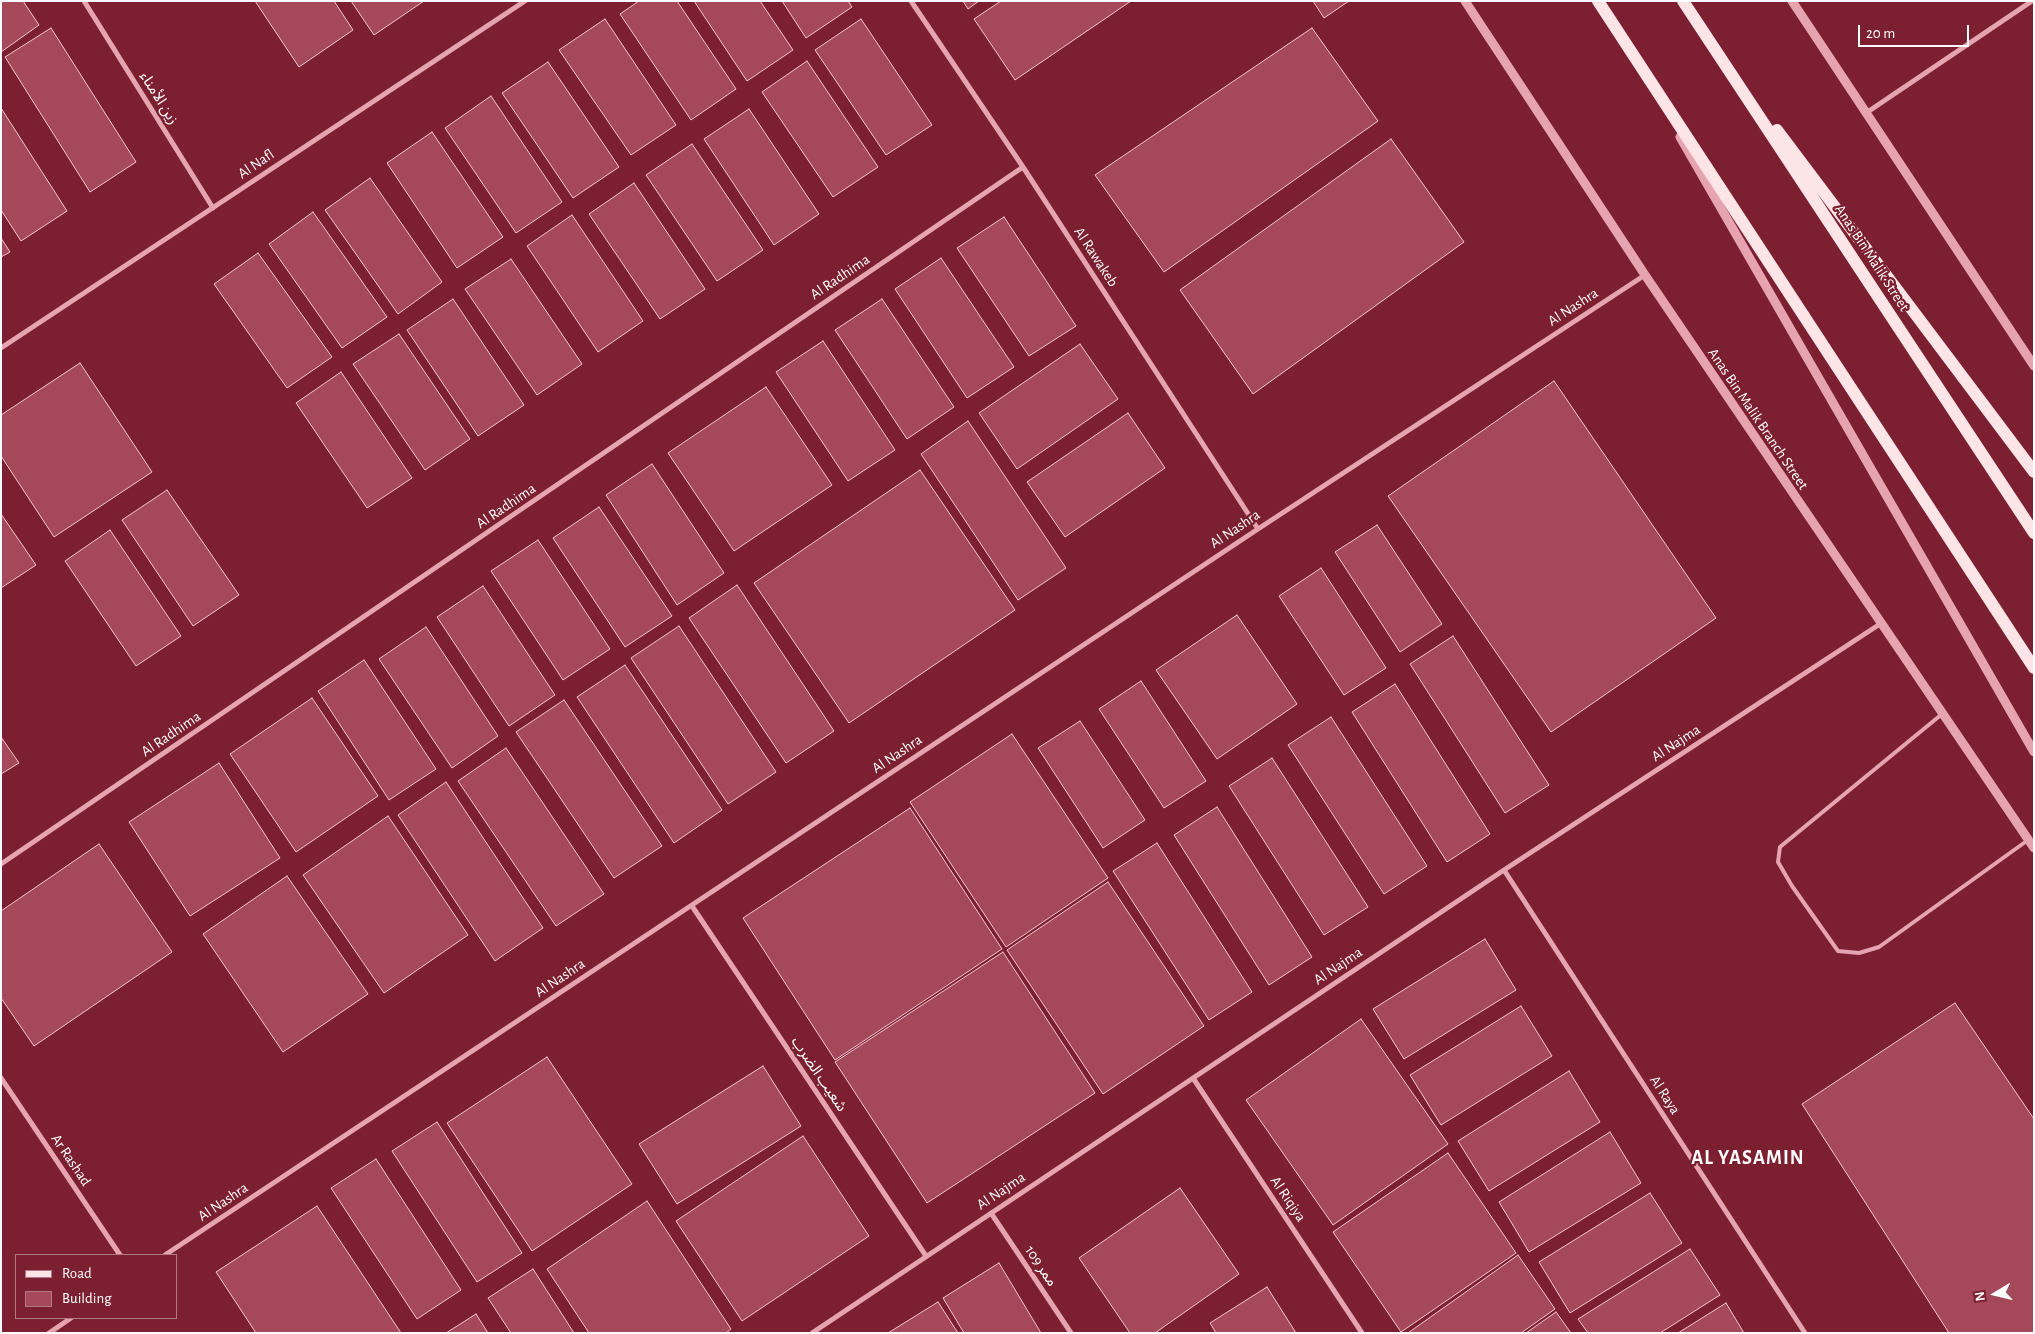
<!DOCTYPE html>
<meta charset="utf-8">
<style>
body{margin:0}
#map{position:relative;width:2035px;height:1334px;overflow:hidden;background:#7c2031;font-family:"Alegreya Sans",sans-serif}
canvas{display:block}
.frame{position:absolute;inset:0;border:2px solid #fff;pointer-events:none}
.legend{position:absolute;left:15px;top:1254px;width:162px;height:65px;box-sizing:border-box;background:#7c2031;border:1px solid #b07983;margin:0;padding:6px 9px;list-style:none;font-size:15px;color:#fff}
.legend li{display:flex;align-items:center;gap:10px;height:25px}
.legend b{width:25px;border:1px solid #b07983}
.north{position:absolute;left:1970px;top:1269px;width:50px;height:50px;-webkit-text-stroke:4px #7c2031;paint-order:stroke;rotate:261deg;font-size:14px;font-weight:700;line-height:20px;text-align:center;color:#fff}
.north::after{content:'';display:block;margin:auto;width:18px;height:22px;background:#fff;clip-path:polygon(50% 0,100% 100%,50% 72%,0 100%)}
.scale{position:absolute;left:1858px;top:25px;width:111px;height:22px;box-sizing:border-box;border:2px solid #fff;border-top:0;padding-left:6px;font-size:15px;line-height:18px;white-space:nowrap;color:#fff;-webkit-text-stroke:4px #7c2031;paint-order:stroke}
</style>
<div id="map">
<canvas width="2035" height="1334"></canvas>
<div class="frame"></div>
<ul class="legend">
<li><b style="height:6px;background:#fde4e7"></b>Road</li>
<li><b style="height:14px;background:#a5495a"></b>Building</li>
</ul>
<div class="north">N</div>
<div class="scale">20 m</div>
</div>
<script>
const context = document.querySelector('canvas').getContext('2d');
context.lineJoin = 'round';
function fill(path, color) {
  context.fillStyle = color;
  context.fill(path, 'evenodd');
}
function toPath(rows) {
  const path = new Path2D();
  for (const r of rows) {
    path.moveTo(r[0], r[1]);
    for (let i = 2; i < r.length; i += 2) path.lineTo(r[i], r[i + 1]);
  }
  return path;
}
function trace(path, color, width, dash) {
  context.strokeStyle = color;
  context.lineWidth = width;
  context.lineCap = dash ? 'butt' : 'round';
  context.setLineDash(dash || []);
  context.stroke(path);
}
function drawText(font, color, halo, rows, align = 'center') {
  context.font = font + ' "Alegreya Sans","Noto Sans Arabic",sans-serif';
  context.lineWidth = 4.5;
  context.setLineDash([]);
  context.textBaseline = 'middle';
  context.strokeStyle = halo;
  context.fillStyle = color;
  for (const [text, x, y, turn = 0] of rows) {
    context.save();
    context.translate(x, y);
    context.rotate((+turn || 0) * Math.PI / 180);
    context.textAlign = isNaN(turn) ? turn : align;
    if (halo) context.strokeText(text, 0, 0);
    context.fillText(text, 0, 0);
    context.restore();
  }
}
const building = toPath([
 [1,1,23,1,39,25,1,52,1,1],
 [255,1,334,1,353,30,299,67,255,1],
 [351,1,424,1,374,35,351,1],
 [639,1,677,1,736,89,691,120,620,14,639,1],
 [694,1,760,1,793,50,747,81,694,1],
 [782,1,848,1,852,7,806,38,782,1],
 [963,1,979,1,968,9,963,1],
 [1001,1,1131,1,1015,80,974,19,1001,1],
 [1313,1,1349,1,1324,18,1313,1],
 [605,19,676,125,631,155,559,50,605,19],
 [861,19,932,125,886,155,815,50,861,19],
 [51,28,136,162,90,192,5,57,51,28],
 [1312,28,1378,121,1164,272,1095,175,1312,28],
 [807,61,878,167,833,197,762,92,807,61],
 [548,62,619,167,573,198,502,93,548,62],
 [491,96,562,202,516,233,445,128,491,96],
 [1,108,67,211,21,241,1,210,1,108],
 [749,109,819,214,774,245,704,139,749,109],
 [432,132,503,237,457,268,387,163,432,132],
 [1391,139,1464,242,1253,394,1180,290,1391,139],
 [692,144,763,250,717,281,646,175,692,144],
 [370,178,442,282,398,314,325,210,370,178],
 [634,183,705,289,660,319,589,214,634,183],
 [313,212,387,317,342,348,269,244,313,212],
 [572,215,643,321,598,352,527,246,572,215],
 [1004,217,1076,326,1029,356,957,248,1004,217],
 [1,238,10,252,1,257,1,238],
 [258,253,332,357,287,388,214,284,258,253],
 [941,258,1014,367,967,398,895,289,941,258],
 [511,259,582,364,537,395,465,289,511,259],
 [453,299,524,405,478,436,407,330,453,299],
 [882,299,954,407,907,439,835,330,882,299],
 [399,334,470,439,425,470,353,364,399,334],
 [823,341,895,450,848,481,776,372,823,341],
 [1080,344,1118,399,1017,469,979,413,1080,344],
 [80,363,152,472,54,537,1,456,1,415,80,363],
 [341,372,412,478,367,508,296,403,341,372],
 [1554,381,1716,618,1551,732,1388,496,1554,381],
 [766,387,832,485,734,551,668,453,766,387],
 [1128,413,1165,468,1065,537,1027,482,1128,413],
 [968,421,1066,568,1018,600,921,454,968,421],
 [652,464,724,573,677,605,606,495,652,464],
 [920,470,1015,610,849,723,754,583,920,470],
 [167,490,239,595,193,626,122,520,167,490],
 [599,507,672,616,625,647,553,538,599,507],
 [1,514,36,565,1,588,1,514],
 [1377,525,1442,624,1400,652,1335,552,1377,525],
 [110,530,181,636,136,666,65,561,110,530],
 [538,540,610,649,563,680,491,571,538,540],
 [1321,568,1386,668,1344,695,1279,596,1321,568],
 [737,585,834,731,786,763,689,618,737,585],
 [483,586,555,695,509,726,437,617,483,586],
 [1237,615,1297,704,1217,759,1156,670,1237,615],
 [679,626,776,772,728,804,631,658,679,626],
 [426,627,498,736,452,768,379,659,426,627],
 [1453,636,1549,785,1505,813,1410,664,1453,636],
 [364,660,436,769,389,800,318,691,364,660],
 [625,665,722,810,674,843,577,697,625,665],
 [1141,681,1206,781,1164,808,1099,709,1141,681],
 [1395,684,1490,834,1447,862,1352,712,1395,684],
 [312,698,378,796,296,852,230,754,312,698],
 [564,700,662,846,614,878,516,732,564,700],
 [1331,717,1427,866,1384,894,1288,745,1331,717],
 [1080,721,1145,820,1103,848,1038,748,1080,721],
 [1012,734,1108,878,1006,947,910,802,1012,734],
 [1,737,19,763,1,774,1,737],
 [506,748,604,894,556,926,458,781,506,748],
 [1272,758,1368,907,1324,935,1229,786,1272,758],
 [219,763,280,858,190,916,129,822,219,763],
 [446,782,543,928,495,961,398,815,446,782],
 [1217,807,1312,957,1269,985,1174,835,1217,807],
 [910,808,1002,949,835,1060,743,918,910,808],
 [388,816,468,935,384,993,303,875,388,816],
 [1157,843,1252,992,1209,1020,1113,871,1157,843],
 [99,844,172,952,34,1046,1,998,1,911,99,844],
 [287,876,368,994,283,1052,203,934,287,876],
 [1108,882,1204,1026,1103,1094,1007,950,1108,882],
 [1485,939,1516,990,1404,1059,1373,1009,1485,939],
 [1003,952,1095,1093,927,1203,835,1062,1003,952],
 [1955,1003,2034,1119,2034,1333,1949,1333,1802,1104,1955,1003],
 [1521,1006,1552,1056,1441,1125,1410,1075,1521,1006],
 [1361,1019,1448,1144,1333,1225,1246,1100,1361,1019],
 [547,1057,632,1184,532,1251,447,1123,547,1057],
 [763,1066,801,1126,677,1204,639,1144,763,1066],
 [1569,1071,1600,1122,1489,1191,1458,1141,1569,1071],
 [437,1122,522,1253,477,1282,392,1151,437,1122],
 [1610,1132,1641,1183,1529,1252,1499,1202,1610,1132],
 [803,1136,869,1236,742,1321,676,1221,803,1136],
 [1448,1153,1516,1253,1401,1332,1333,1232,1448,1153],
 [376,1159,461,1290,417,1319,331,1188,376,1159],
 [1180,1188,1239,1274,1155,1333,1130,1333,1079,1258,1180,1188],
 [1650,1193,1682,1243,1570,1313,1539,1262,1650,1193],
 [647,1201,731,1329,726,1333,589,1333,547,1269,647,1201],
 [317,1206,401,1333,256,1333,216,1272,317,1206],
 [1690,1249,1720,1295,1660,1333,1588,1333,1578,1319,1690,1249],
 [1518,1255,1555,1309,1521,1333,1408,1333,1518,1255],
 [999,1263,1041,1333,964,1333,943,1298,999,1263],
 [533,1269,574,1333,511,1333,488,1298,533,1269],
 [1267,1287,1296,1333,1216,1333,1210,1323,1267,1287],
 [938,1302,958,1333,888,1333,938,1302],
 [1726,1303,1744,1333,1678,1333,1726,1303],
 [1556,1312,1571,1333,1526,1333,1556,1312],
 [476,1314,488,1333,446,1333,476,1314]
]);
fill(building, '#a5495a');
trace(building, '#f5c6d0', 1);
trace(toPath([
 [1942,714,1780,847,1778,862,1792,886,1838,951,1859,953,1879,947,2028,840]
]), '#e6a3b0', 4);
trace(toPath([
 [84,1,213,208],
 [911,1,1023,167,1258,529],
 [1866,113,2032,1],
 [1,348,525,1],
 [1,864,1023,167],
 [1504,870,1805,1333],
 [692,906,926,1256],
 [1,1078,120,1255],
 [1193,1078,1362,1333],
 [991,1213,1071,1333],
 [165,1255,1258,529,1645,275],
 [49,1333,71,1318],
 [812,1333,1504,870,1880,624]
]), '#e6a3b0', 5);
trace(toPath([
 [1465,1,1645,275,2034,848],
 [1792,1,2034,366],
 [1680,137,2034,752]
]), '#e6a3b0', 9);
trace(toPath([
 [1598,1,2034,668],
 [1683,1,2034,533],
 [1777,130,2034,472]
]), '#fde4e7', 12);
drawText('15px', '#fff', '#7c2031', [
 ["زين الأمناء",159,98,58],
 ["Al Nafl",256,164,-34],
 ["Al Rawakeb",1096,257,57],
 ["Anas Bin Malik Street",1872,258,57],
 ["Al Radhima",840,277,-34],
 ["Al Nashra",1573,307,-33],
 ["Anas Bin Malik Branch Street",1758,419,56],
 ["Al Radhima",506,506,-34],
 ["Al Nashra",1235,529,-34],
 ["Al Radhima",171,734,-34],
 ["Al Najma",1676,743,-33],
 ["Al Nashra",897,754,-34],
 ["Al Najma",1338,966,-34],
 ["Al Nashra",560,978,-34],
 ["شعيب الضرب",819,1074,56],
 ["Al Raya",1665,1095,57],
 ["Ar Rashad",71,1160,56],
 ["Al Najma",1001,1191,-34],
 ["Al Riqiya",1288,1199,56],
 ["Al Nashra",223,1202,-34],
 ["ممر 109",1041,1266,56]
]);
context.letterSpacing = '1px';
drawText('bold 20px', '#fff', '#7c2031', [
 ["AL YASAMIN",1748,1158]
]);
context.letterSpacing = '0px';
</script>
